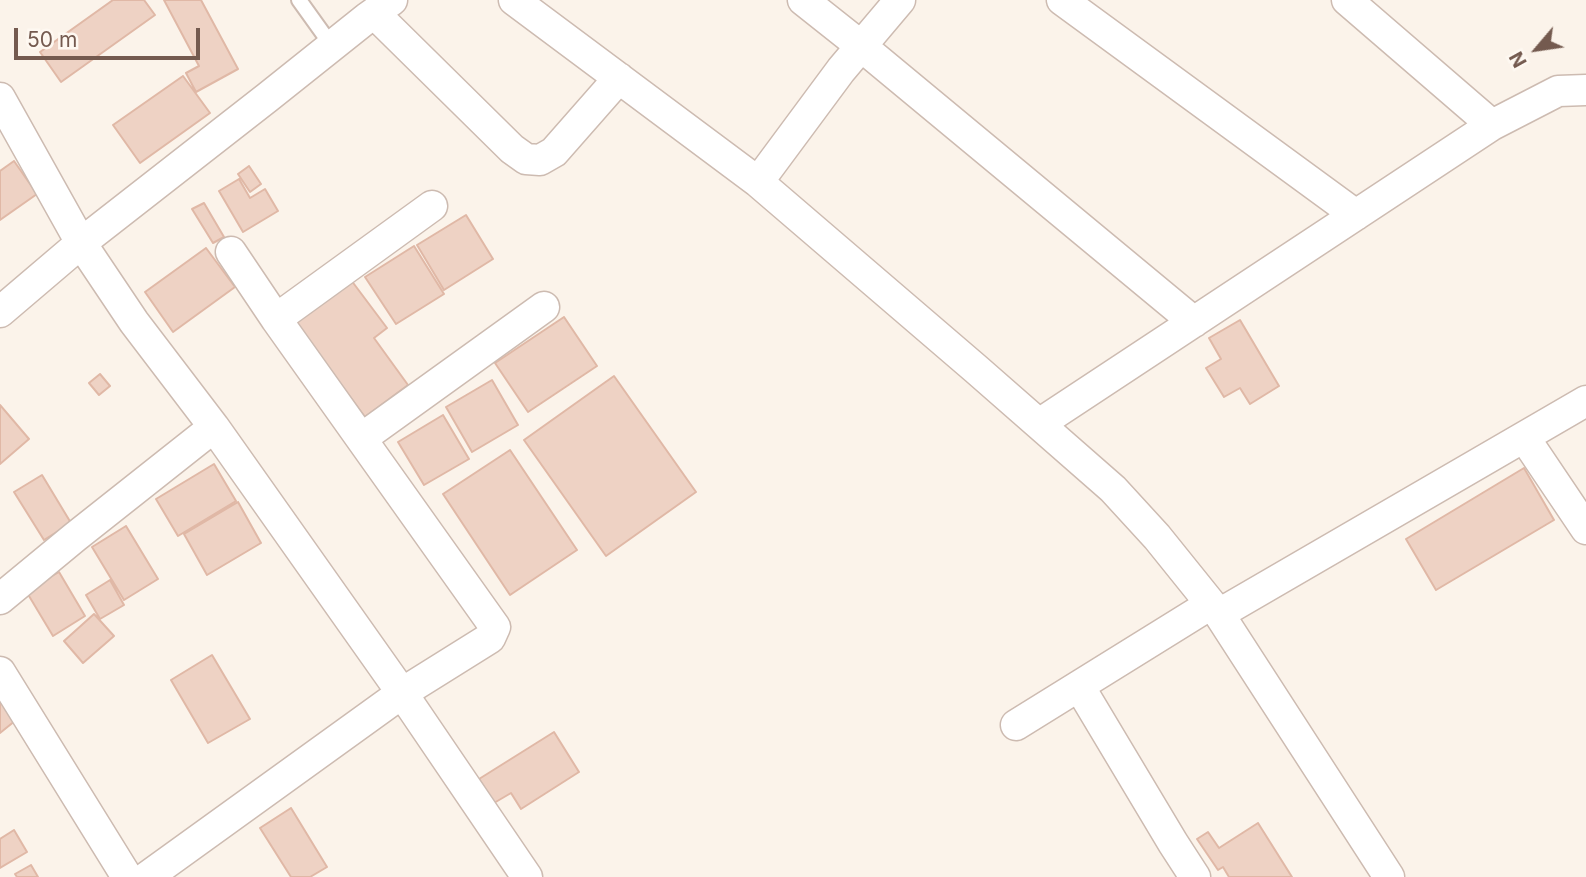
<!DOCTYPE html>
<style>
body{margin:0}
#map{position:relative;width:1586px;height:877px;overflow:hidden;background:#fbf3ea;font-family:Inter,sans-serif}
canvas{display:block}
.north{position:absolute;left:1502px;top:14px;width:70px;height:70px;-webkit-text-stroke:5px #fef8f1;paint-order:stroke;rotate:241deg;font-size:19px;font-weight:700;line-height:28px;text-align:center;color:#745a4f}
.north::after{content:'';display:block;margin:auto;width:24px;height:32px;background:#745a4f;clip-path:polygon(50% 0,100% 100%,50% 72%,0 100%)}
.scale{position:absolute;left:14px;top:28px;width:186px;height:32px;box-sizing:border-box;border:4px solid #745a4f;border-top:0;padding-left:9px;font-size:21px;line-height:24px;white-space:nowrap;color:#745a4f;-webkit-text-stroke:5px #fef8f1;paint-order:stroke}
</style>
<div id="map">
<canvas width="1586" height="877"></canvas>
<div class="north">N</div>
<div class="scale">50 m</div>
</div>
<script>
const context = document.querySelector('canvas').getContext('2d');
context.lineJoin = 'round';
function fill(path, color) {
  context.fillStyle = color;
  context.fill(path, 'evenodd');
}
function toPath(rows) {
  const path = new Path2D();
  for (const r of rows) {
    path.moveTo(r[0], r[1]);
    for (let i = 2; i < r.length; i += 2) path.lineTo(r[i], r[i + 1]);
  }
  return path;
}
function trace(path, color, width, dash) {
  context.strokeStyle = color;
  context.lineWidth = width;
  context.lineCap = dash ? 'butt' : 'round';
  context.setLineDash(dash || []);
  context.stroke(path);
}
const building = toPath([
 [113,0,144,0,155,15,61,82,40,52,113,0],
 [164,0,201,0,238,69,196,92,186,73,199,66,164,0],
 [183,76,210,113,140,163,113,125,183,76],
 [14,161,37,194,0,220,0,171,14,161],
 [249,166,261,184,250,192,238,174,249,166],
 [239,179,250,198,265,189,278,211,243,232,219,191,239,179],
 [204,203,224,237,213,243,192,209,204,203],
 [466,215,493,259,444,290,417,245,466,215],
 [414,246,444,294,396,324,365,277,414,246],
 [206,248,235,287,173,332,145,292,206,248],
 [351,280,387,328,374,338,408,385,365,417,295,322,351,280],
 [564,317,597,366,528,412,495,363,564,317],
 [1240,320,1279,386,1250,404,1240,388,1224,397,1206,368,1221,359,1209,338,1240,320],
 [100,374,110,386,99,395,89,383,100,374],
 [614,376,696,492,606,556,524,440,614,376],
 [492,380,518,425,472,452,446,407,492,380],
 [0,405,29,439,0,464,0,405],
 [443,415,469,459,424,485,398,442,443,415],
 [510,450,577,550,510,595,443,494,510,450],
 [214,464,236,501,178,536,156,499,214,464],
 [1524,468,1554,520,1436,590,1406,539,1524,468],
 [42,475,71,523,44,540,14,492,42,475],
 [238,502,261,543,207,575,184,534,238,502],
 [126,526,158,579,124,600,92,547,126,526],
 [59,572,85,616,53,636,26,591,59,572],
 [110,580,124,605,100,619,86,595,110,580],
 [94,614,114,636,83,663,64,641,94,614],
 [212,655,250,719,208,743,171,680,212,655],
 [0,690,21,716,0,733,0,690],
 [554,732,579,772,521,809,511,793,494,803,479,779,554,732],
 [291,808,327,867,310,877,291,877,260,828,291,808],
 [1258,823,1292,877,1229,877,1223,867,1218,870,1197,839,1208,832,1219,848,1258,823],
 [14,830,27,852,0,868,0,839,14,830],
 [31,865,38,877,17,877,15,874,31,865]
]);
fill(building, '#eed2c4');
trace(building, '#e0b8a6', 2);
const service = toPath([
 [299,0,332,46]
]);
const minor = toPath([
 [514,0,758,182,976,369,1113,489,1157,537,1219,614,1389,877],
 [803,0,861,46,1194,322],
 [1062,0,1356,215],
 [1347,0,1492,125],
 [374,13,512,149,526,159,540,160,554,152,619,78],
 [0,98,81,243,134,322,214,427,402,693,527,877],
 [758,182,841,70,900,0],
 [0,312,81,243,268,97,367,18,392,0],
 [276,319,432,206],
 [1039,424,1492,125,1558,91,1586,90],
 [1524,437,1586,529],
 [362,438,544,307],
 [0,599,75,537,214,427],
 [1219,614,1586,401],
 [0,672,127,877],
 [1079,686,1173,843,1195,877],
 [1016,725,1211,604],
 [147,877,402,693,490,638,495,627,276,319,231,252]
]);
trace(service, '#cdbbb1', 18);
trace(minor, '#cdbbb1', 33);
trace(service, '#fff', 14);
trace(minor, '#fff', 30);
</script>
